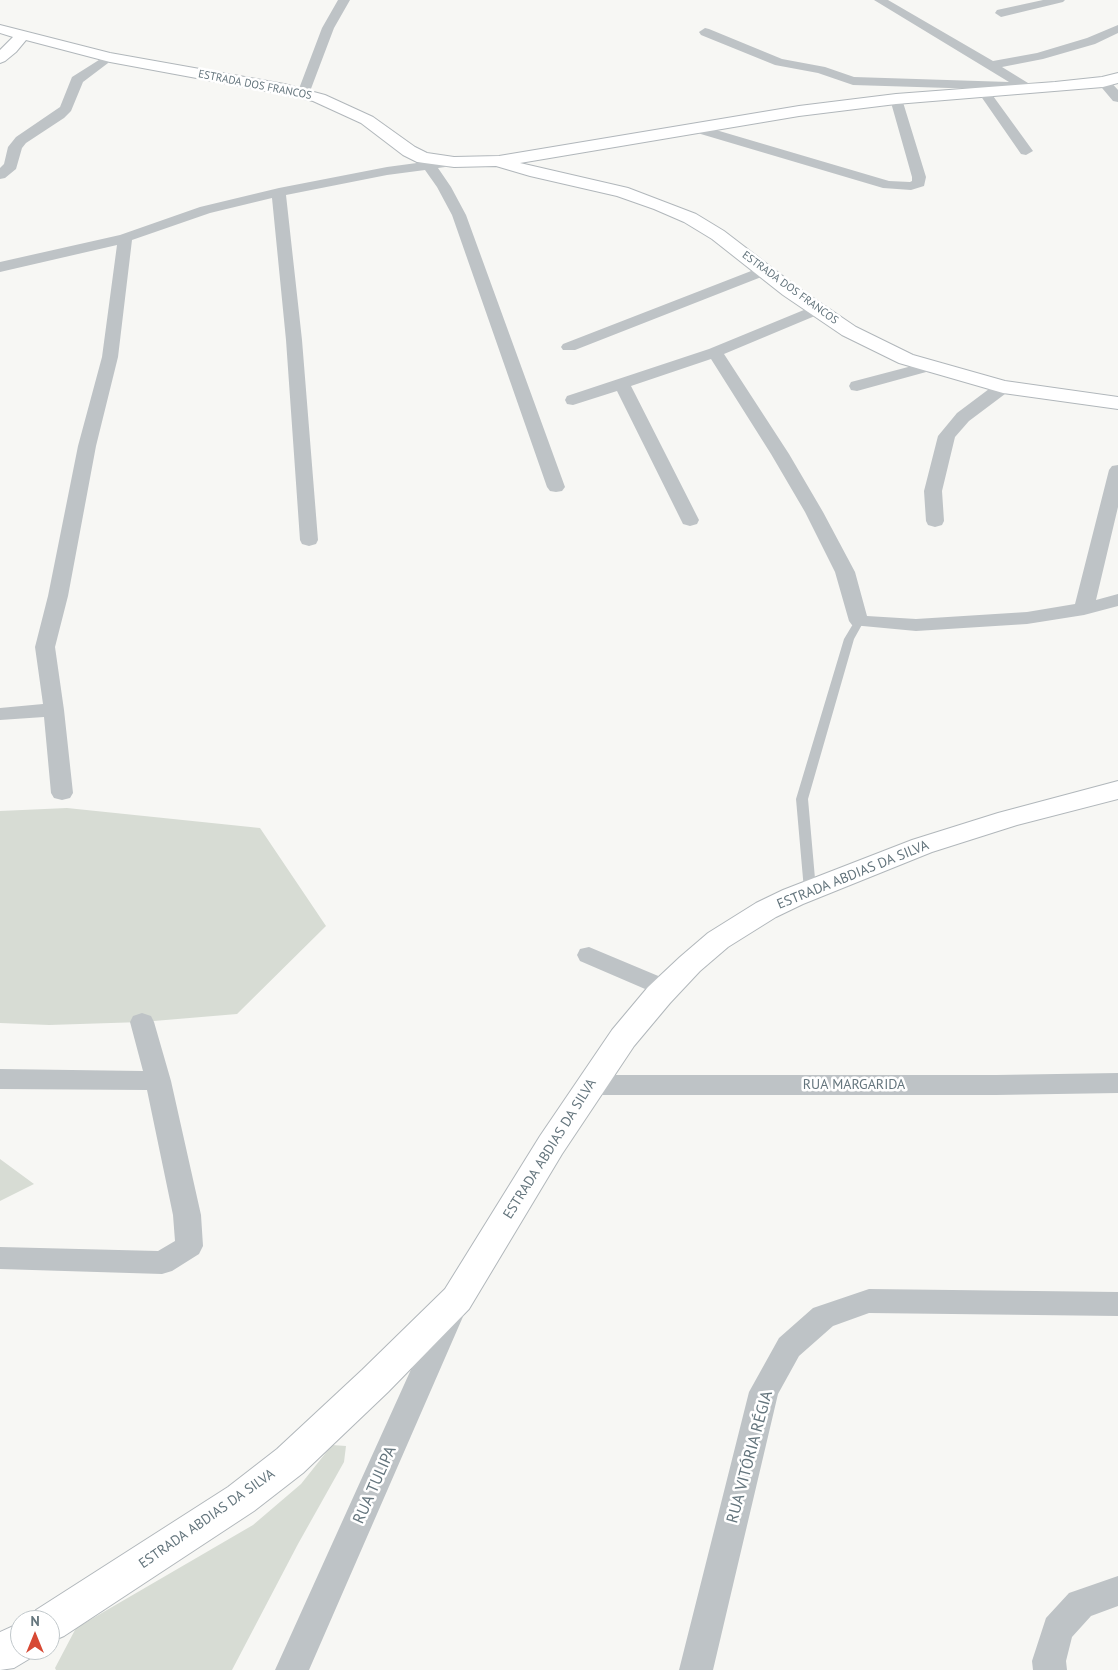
<!DOCTYPE html>
<meta charset="utf-8">
<style>
body{margin:0}
#map{position:relative;width:1118px;height:1670px;overflow:hidden;background:#f7f7f4;font-family:"PT Sans",sans-serif}
canvas{display:block}
.north{position:absolute;left:10px;top:1610px;width:50px;height:50px;box-sizing:border-box;background:#fff;border:1px solid #c1c8cb;border-radius:50%;rotate:0deg;font-size:14px;font-weight:700;line-height:20px;text-align:center;color:#64757d}
.north::after{content:'';display:block;margin:auto;width:18px;height:22px;background:#d74934;clip-path:polygon(50% 0,100% 100%,50% 72%,0 100%)}
</style>
<div id="map">
<canvas width="1118" height="1670"></canvas>
<div class="north">N</div>
</div>
<script>
const context = document.querySelector('canvas').getContext('2d');
context.lineJoin = 'round';
function fill(path, color) {
  context.fillStyle = color;
  context.fill(path, 'evenodd');
}
function toPath(rows) {
  const path = new Path2D();
  for (const r of rows) {
    path.moveTo(r[0], r[1]);
    for (let i = 2; i < r.length; i += 2) path.lineTo(r[i], r[i + 1]);
  }
  return path;
}
function trace(path, color, width, dash) {
  context.strokeStyle = color;
  context.lineWidth = width;
  context.lineCap = dash ? 'butt' : 'round';
  context.setLineDash(dash || []);
  context.stroke(path);
}
function drawText(font, color, halo, rows, align = 'center') {
  context.font = font + ' "PT Sans",sans-serif';
  context.lineWidth = 5;
  context.setLineDash([]);
  context.textBaseline = 'middle';
  context.strokeStyle = halo;
  context.fillStyle = color;
  for (const [text, x, y, turn = 0] of rows) {
    context.save();
    context.translate(x, y);
    context.rotate((+turn || 0) * Math.PI / 180);
    context.textAlign = isNaN(turn) ? turn : align;
    if (halo) context.strokeText(text, 0, 0);
    context.fillText(text, 0, 0);
    context.restore();
  }
}
fill(toPath([
 [67,808,260,828,326,926,237,1014,142,1022,49,1025,0,1023,0,811],
 [0,1159,34,1184,0,1201],
 [332,1445,346,1446,344,1462,298,1544,232,1670,56,1670,55,1668,76,1628,253,1525,301,1484]
]), '#d7dcd4');
const secondary = toPath([
 [0,25,110,53,284,84,325,95,373,117,415,147,427,153,454,157,499,156,799,106,896,94,1055,82,1102,77,1118,73,1118,83,1103,87,896,104,799,116,520,163,628,188,696,214,724,231,797,287,856,327,913,355,1005,381,1118,397,1118,409,1003,393,899,363,842,335,783,295,712,239,684,222,654,209,617,196,530,176,496,166,454,167,417,162,403,155,361,123,313,101,283,94,110,62,26,40,16,52,5,61,0,63,0,50,13,37,0,33,0,25],
 [1118,781,1118,799,1017,825,932,852,803,904,776,917,728,947,700,971,670,1003,634,1046,562,1154,469,1309,388,1392,303,1473,254,1511,64,1636,50,1642,50,1620,31,1620,36,1610,228,1487,277,1449,362,1370,445,1289,540,1136,612,1030,648,987,680,957,708,933,756,903,783,890,912,840,998,813,1118,781],
 [20,1623,20,1650,37,1650,34,1656,14,1668,0,1670,0,1632,20,1623]
]);
trace(secondary, '#b1b7bb', 2);
fill(toPath([
 [859,618,864,621,854,639,808,799,816,890,810,894,804,890,796,799,844,639,856,619,859,618]
]), '#bec3c6');
fill(toPath([
 [338,0,350,0,334,28,309,94,303,98,298,97,297,94,322,28,338,0],
 [874,0,888,0,993,61,1037,53,1087,38,1118,25,1118,33,1095,44,1043,59,1002,67,1028,83,1039,83,1045,87,1039,91,988,89,1033,151,1026,155,1021,154,978,92,981,89,853,85,818,73,775,65,701,35,699,32,705,28,709,29,782,59,825,67,854,77,1009,82,874,0],
 [1043,0,1065,0,1063,2,1001,17,995,13,997,10,1043,0],
 [110,53,116,57,83,82,71,111,64,118,26,143,22,148,16,169,5,178,0,179,0,168,4,164,8,147,16,137,60,107,72,77,110,53],
 [1103,78,1108,79,1118,90,1118,102,1113,101,1097,82,1103,78],
 [896,95,902,99,926,177,924,186,911,190,883,188,694,132,692,129,699,125,889,181,910,182,912,181,912,177,890,99,896,95],
 [454,158,461,162,459,165,438,168,451,187,466,215,565,487,562,491,556,492,550,491,547,487,452,215,437,187,425,170,387,175,286,195,302,340,318,540,316,544,309,546,302,544,300,540,286,340,272,198,210,213,132,240,118,357,96,446,68,596,55,647,64,710,73,793,70,798,62,800,54,798,51,793,44,717,0,720,0,708,43,704,35,647,48,596,78,446,102,357,117,245,0,272,0,262,120,235,200,207,279,188,387,167,454,158],
 [764,266,769,268,772,271,769,274,575,350,563,350,561,347,563,344,764,266],
 [816,305,822,307,824,310,822,313,724,354,789,454,823,512,855,572,867,616,916,619,1027,612,1075,604,1109,470,1112,466,1118,465,1118,507,1096,600,1118,594,1118,606,1084,615,1027,624,916,631,852,625,849,621,835,572,805,512,771,454,711,359,631,386,699,520,697,524,690,526,683,524,681,520,617,391,573,405,567,404,565,400,567,396,709,349,816,305],
 [931,361,937,363,939,366,937,369,857,391,851,390,849,386,851,382,931,361],
 [1003,382,1009,383,1011,387,1009,391,969,421,955,437,942,491,944,521,942,525,935,527,928,525,926,521,924,491,938,436,957,413,997,383,1003,382],
 [589,947,675,983,678,989,675,995,666,998,580,961,577,955,580,949,589,947],
 [142,1013,151,1016,154,1022,171,1081,201,1215,203,1246,199,1254,172,1271,162,1274,0,1269,0,1247,158,1251,175,1241,173,1215,147,1090,0,1089,0,1069,143,1071,130,1022,133,1016,142,1013],
 [1118,1073,1118,1093,996,1095,590,1095,581,1092,577,1085,581,1078,590,1075,996,1075,1118,1073],
 [869,1289,1118,1292,1118,1316,869,1313,833,1326,799,1356,778,1394,713,1670,679,1670,749,1392,779,1338,813,1308,869,1289],
 [451,1300,461,1304,465,1312,309,1670,275,1670,437,1312,441,1304,451,1300],
 [1118,1576,1118,1606,1091,1616,1072,1637,1066,1661,1067,1670,1033,1670,1032,1661,1046,1618,1069,1593,1118,1576]
]), '#bec3c6');
fill(secondary, '#fff');
drawText('11px', '#64757d', '#fff', [
 ["ESTRADA DOS FRANCOS",255,85,11],
 ["ESTRADA DOS FRANCOS",790,288,36]
]);
drawText('14px', '#64757d', '#fff', [
 ["ESTRADA ABDIAS DA SILVA",853,875,-22],
 ["RUA MARGARIDA",854,1085],
 ["ESTRADA ABDIAS DA SILVA",550,1149,-58],
 ["ESTRADA ABDIAS DA SILVA",207,1519,-35]
]);
drawText('16px', '#64757d', '#fff', [
 ["RUA VITÓRIA RÉGIA",750,1457,-75],
 ["RUA TULIPA",375,1485,-66]
]);
</script>
